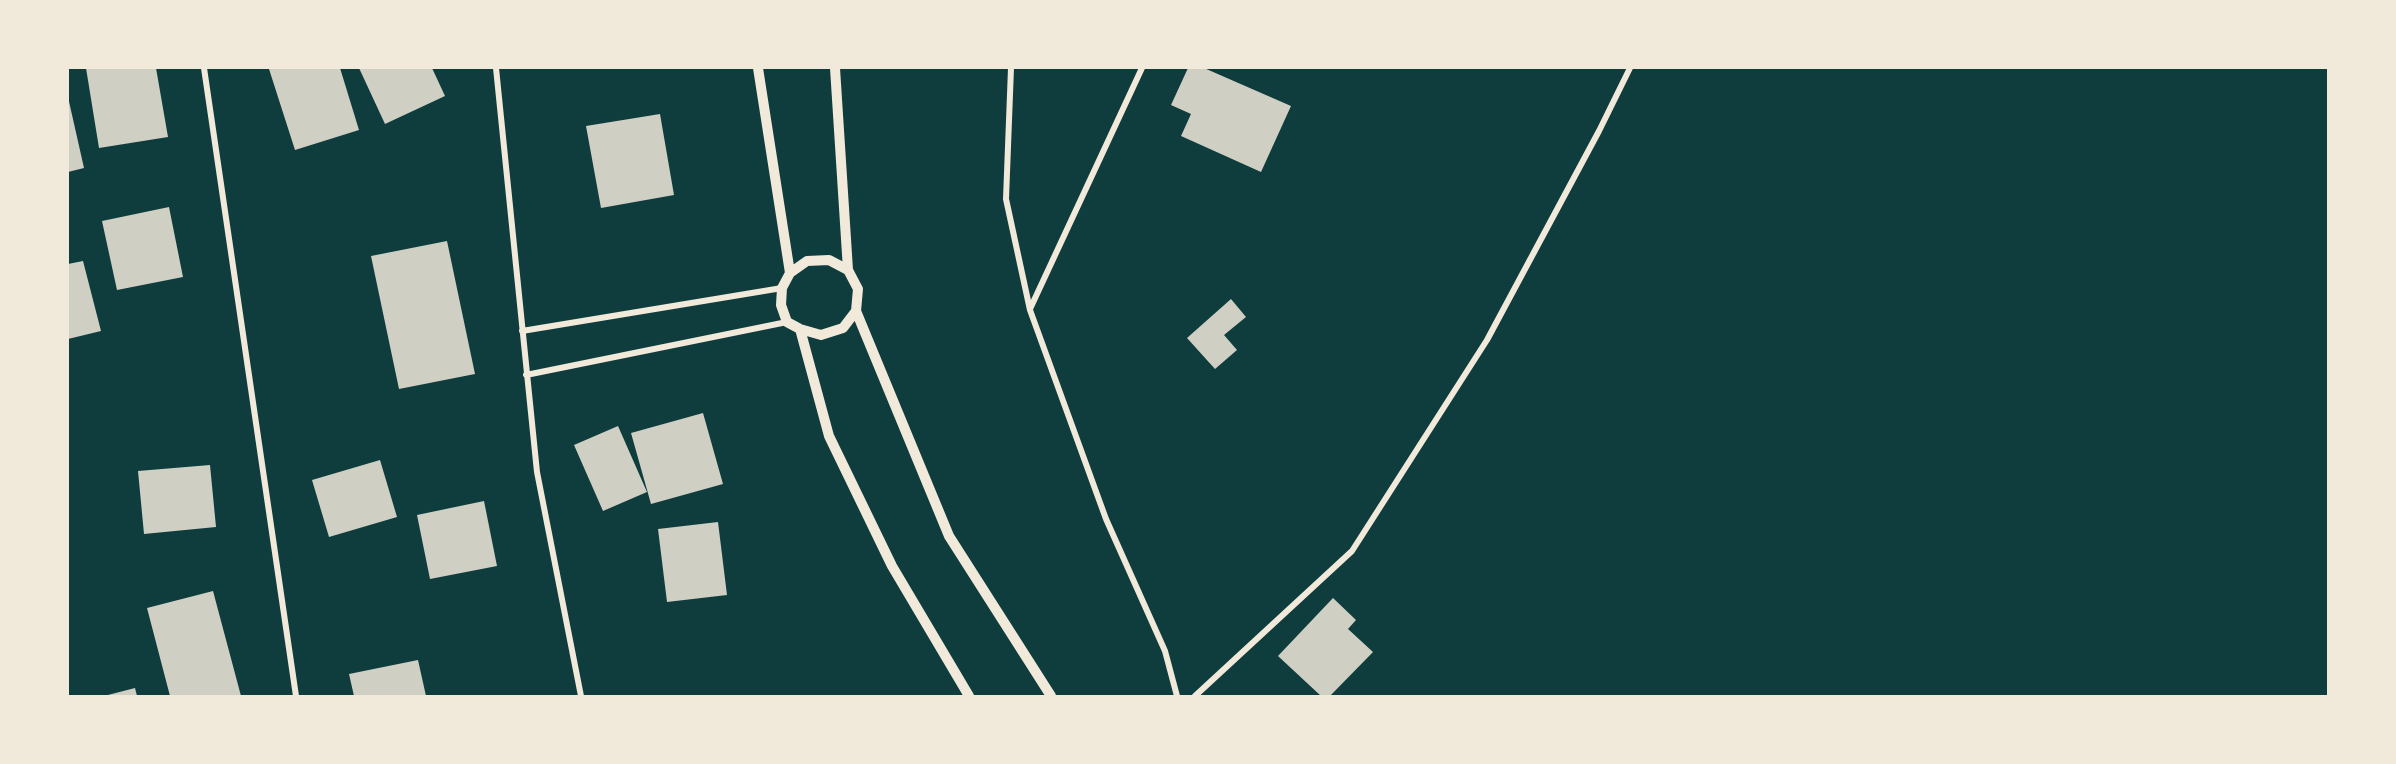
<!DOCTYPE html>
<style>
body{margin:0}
#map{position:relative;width:2396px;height:764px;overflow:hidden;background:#0f3d3e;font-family:Montserrat,sans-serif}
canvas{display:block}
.frame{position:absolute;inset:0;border:69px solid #f1e9da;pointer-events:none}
</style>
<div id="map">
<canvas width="2396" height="764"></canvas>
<div class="frame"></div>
</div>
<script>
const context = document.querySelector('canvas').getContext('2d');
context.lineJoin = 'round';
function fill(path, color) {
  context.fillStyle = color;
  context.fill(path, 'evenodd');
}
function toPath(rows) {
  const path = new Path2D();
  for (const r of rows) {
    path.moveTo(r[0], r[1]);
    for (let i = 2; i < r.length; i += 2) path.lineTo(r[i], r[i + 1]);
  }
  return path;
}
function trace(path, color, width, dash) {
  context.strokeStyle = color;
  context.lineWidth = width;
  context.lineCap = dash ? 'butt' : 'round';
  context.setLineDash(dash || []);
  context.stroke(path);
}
fill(toPath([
 [86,68,156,68,168,137,99,148],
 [274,68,340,68,359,130,295,150,269,69],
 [359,68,432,68,445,96,385,124],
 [1188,68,1204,68,1291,106,1261,172,1181,136,1191,114,1171,105],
 [68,97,84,168,68,172],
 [660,114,674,195,601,208,586,126],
 [169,207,183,277,117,290,102,221],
 [447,241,475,374,399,389,371,256],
 [83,261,101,331,68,339,68,264],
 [1231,299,1246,317,1224,335,1237,350,1215,369,1187,338],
 [703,413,723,484,651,504,631,433],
 [618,426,647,492,603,511,574,445],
 [380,460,397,517,329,537,312,480],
 [210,465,216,527,144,534,138,471],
 [484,501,497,566,430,579,417,515],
 [718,522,727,595,667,602,658,529],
 [213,591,241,696,170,696,147,608],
 [1333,598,1356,620,1348,629,1373,652,1330,696,1321,696,1278,656],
 [418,660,426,696,354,696,349,674],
 [135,688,137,696,104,696]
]), '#cfcfc3');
trace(toPath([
 [204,68,296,696],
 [496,68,537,472,581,696],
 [1011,68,1006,199,1030,310,1106,519,1165,651,1177,696],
 [1030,309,1142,68],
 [522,331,782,288],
 [526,375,787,322],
 [1195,696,1352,551,1487,340,1599,131,1630,68]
]), '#f1e9da', 6);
trace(toPath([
 [758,68,790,273],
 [835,68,848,270,858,289,856,311,843,328,821,335,800,329,787,322,781,305,782,288,790,273,807,261,829,260,848,270],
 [856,311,949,536,1051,696],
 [800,329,829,436,892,566,969,696]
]), '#f1e9da', 10);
</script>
